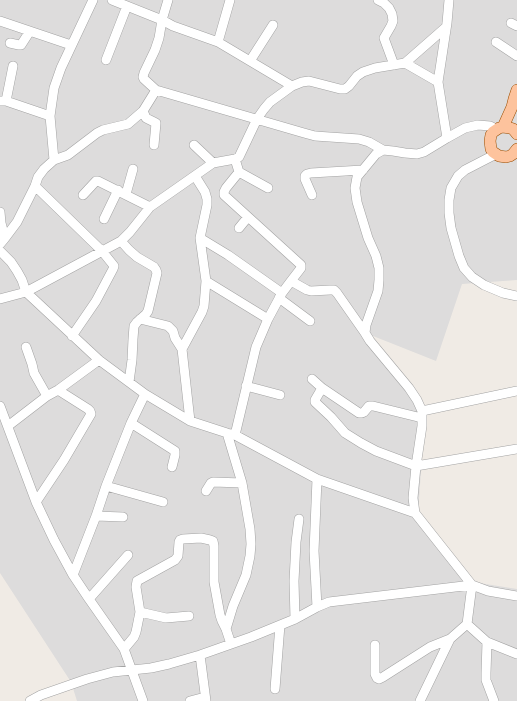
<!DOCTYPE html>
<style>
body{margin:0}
canvas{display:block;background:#f0ebe5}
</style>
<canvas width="517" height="701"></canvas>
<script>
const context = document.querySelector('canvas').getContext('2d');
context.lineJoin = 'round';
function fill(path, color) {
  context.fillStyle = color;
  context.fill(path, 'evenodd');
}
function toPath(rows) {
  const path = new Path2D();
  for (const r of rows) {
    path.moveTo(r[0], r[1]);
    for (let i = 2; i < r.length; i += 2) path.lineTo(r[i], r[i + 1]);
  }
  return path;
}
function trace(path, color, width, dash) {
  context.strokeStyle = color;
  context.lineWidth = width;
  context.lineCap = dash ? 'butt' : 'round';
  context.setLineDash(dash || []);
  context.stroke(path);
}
fill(toPath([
 [0,0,517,0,517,280,462,284,436,361,368,334,425,410,418,515,473,582,517,589,517,701,77,701,71,682,0,573]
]), '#dddcdc');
const minor = toPath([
 [112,0,162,20,173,26,218,42],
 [230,0,218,42,292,86],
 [378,0,384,3,389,8,392,14,393,21,391,26,384,38,394,65],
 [0,21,71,45],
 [511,23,517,26],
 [496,42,517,56],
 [10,43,19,45,21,45,30,31],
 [106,60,127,6],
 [250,61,273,25],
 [405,63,438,82,447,138],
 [438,82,447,23,449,0],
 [156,90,144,79,143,77,144,73,155,50,159,38,162,20,168,0],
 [0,101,6,101,50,116],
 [6,101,13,66],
 [143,111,146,118,156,123,154,145],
 [194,145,213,163],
 [496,154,465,170,458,176,451,188,449,200,449,213,451,228,459,256,464,268,472,277,484,285,503,293,517,296],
 [235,159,239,172,268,188],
 [54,160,50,116,54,88,61,68,93,0],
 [239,172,226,188,224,192,224,195,301,265,301,268,291,281],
 [35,186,102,251,114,266,113,269,96,301,72,336],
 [126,194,133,169],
 [83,195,96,181,98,181,150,207],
 [312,195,305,179,305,176,307,174,311,173,363,170],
 [0,212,1,223,5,238],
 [104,219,118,190],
 [239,228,248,217],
 [200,238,228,255,282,293],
 [121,241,129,250,137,257,154,267,156,270,157,273,148,311,146,314,137,322,134,326,133,339,132,360,129,382],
 [0,244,5,238,17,222,35,186,38,177,44,169,54,160,68,155,97,133,103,130,128,124,143,111,156,90,304,133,315,136,359,139,369,142,383,150],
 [0,251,11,262,17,271,22,280,26,292,99,360,145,394,190,421,227,433,235,435,317,479,415,513],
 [206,281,268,319],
 [279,298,310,321],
 [0,299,26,292,121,241,130,232,150,207,213,163,235,159,239,157,257,119,264,109,270,102,292,86,302,82,309,81,340,89,345,89,349,86,357,76,363,72,375,68,405,63,445,28],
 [140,319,168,326,173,331,175,338,182,349],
 [365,333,366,325,378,291,379,280,379,268,376,256,368,238,357,202,355,188,357,177,376,154,383,150,393,151,405,153,417,154,424,152,447,138,465,128,478,125,490,126,496,129],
 [26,347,32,364,34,373,47,396],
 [312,379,322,388,359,413,362,413,364,412,369,406,373,406,422,418],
 [246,386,280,395],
 [322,388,315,400,315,402,331,417,345,433,361,443,376,451,416,466,517,449],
 [0,406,36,502,54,540,73,575,89,599,124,649,143,701],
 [422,411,517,391],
 [190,421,182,349,202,312,204,306,206,281,200,238,207,205,207,199,205,192,195,176],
 [131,423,175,451,175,455,172,467],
 [8,426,47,396,58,390,99,360],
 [235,435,256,347,268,319,282,293,291,281,307,290,311,291,330,290,334,290,337,293,365,333,370,341,409,388,417,400,422,411,422,426,416,466,413,498,415,513,472,585,467,624,487,642,517,654],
 [106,486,163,502],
 [206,491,211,483,213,482,242,483],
 [36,502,64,460,91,414,90,411,88,409,58,390],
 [96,516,123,517],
 [73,575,96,516,106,486,131,423,145,394],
 [89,599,128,555],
 [317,607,314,551,317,479],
 [140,612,166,618,189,616],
 [295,619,294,581,296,542,299,519],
 [226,629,233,606,246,575,250,556,251,544,250,529,242,483,227,433],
 [487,642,486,673,486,680,494,701],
 [375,645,375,674,377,678,379,679,383,677,430,647,450,639],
 [124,649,134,637,136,632,140,612,136,587,137,581,175,560,178,556,179,542,180,540,183,539,201,538,210,540,213,541,214,546,214,582,220,615,222,621,226,629,231,644],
 [200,655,206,701],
 [275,689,280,625],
 [30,701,41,695,87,679,113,672,151,668,169,664,200,655,251,637,295,619,317,607,329,602,472,585,488,591,517,596],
 [190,701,205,697],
 [420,701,450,639,467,624]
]);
const major = toPath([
 [503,127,512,107,514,99,517,90],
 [517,134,513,129,510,128,503,127,499,128,493,132,491,135,490,141,491,149,493,152,499,156,506,157,510,156,513,154,517,149]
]);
trace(minor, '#a3a3a3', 10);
trace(major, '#9a4d00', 12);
trace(minor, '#fff', 9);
trace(major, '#fdc39d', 11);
</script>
